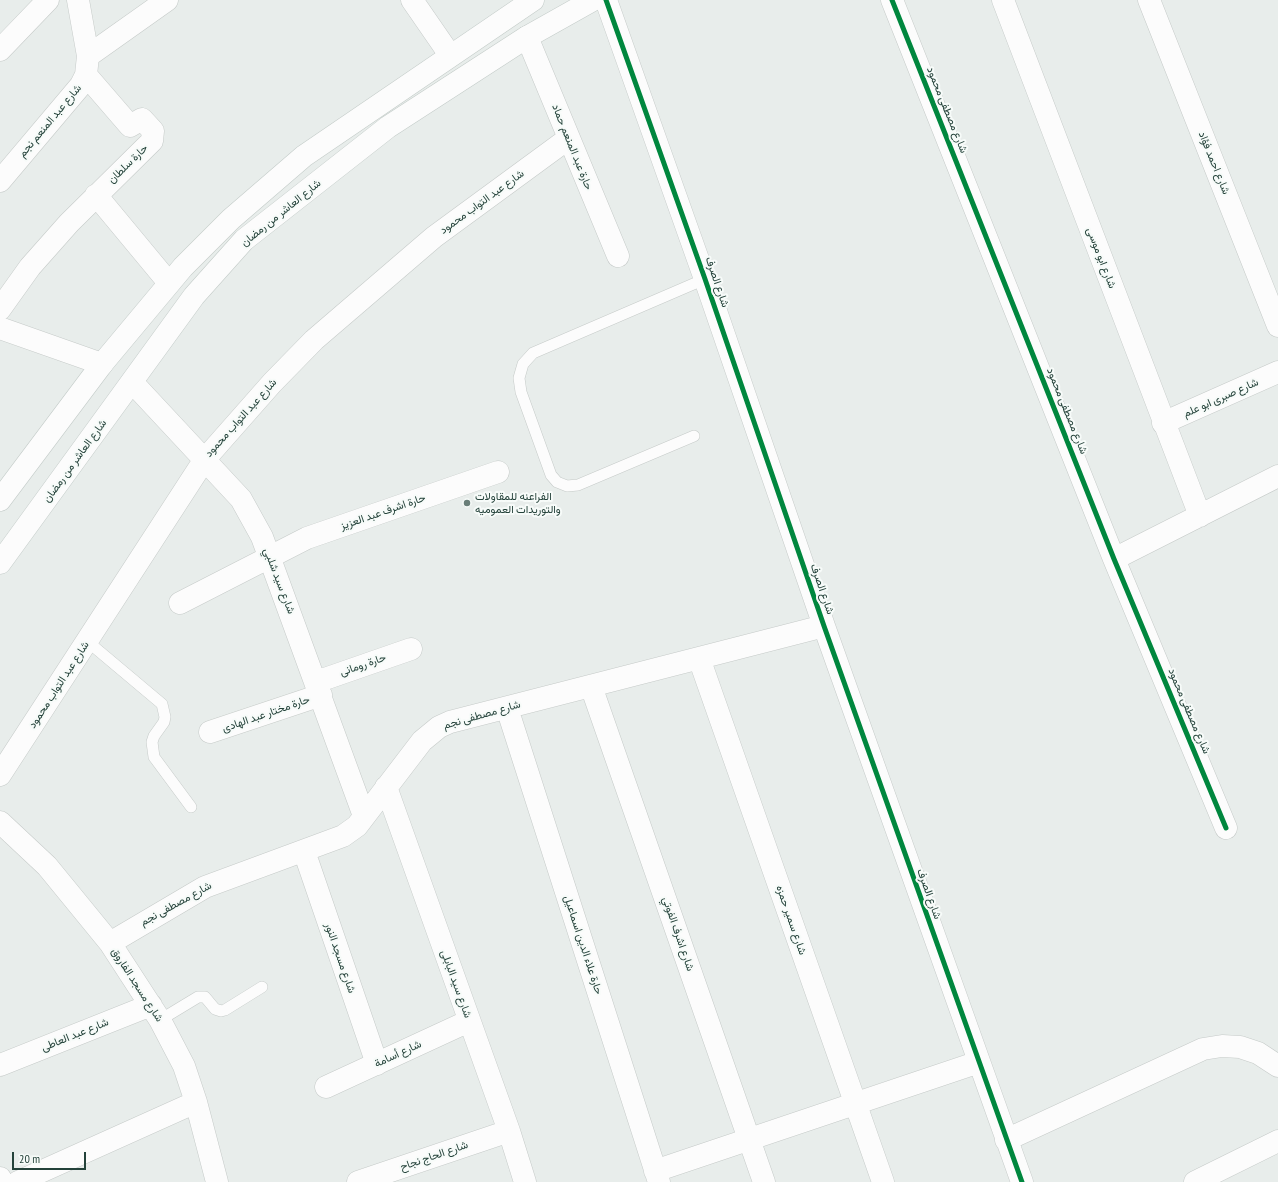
<!DOCTYPE html>
<meta charset="utf-8">
<style>
body{margin:0}
#map{position:relative;width:1278px;height:1182px;overflow:hidden;background:#e8edeb;font-family:"PT Sans Narrow",sans-serif}
canvas{display:block}
.scale{position:absolute;left:12px;top:1152px;width:74px;height:18px;box-sizing:border-box;border:2px solid #24423a;border-top:0;padding-left:5px;font-size:12px;line-height:14px;white-space:nowrap;color:#24423a;-webkit-text-stroke:3px #f7fbf9;paint-order:stroke}
</style>
<div id="map">
<canvas width="1278" height="1182"></canvas>
<div class="scale">20 m</div>
</div>
<script>
const context = document.querySelector('canvas').getContext('2d');
context.lineJoin = 'round';
function toPath(rows) {
  const path = new Path2D();
  for (const r of rows) {
    path.moveTo(r[0], r[1]);
    for (let i = 2; i < r.length; i += 2) path.lineTo(r[i], r[i + 1]);
  }
  return path;
}
function trace(path, color, width, dash) {
  context.strokeStyle = color;
  context.lineWidth = width;
  context.lineCap = dash ? 'butt' : 'round';
  context.setLineDash(dash || []);
  context.stroke(path);
}
function drawText(font, color, halo, rows, align = 'center') {
  context.font = font + ' "PT Sans Narrow",Vazirmatn,sans-serif';
  context.lineWidth = 4;
  context.setLineDash([]);
  context.textBaseline = 'middle';
  context.strokeStyle = halo;
  context.fillStyle = color;
  for (const [text, x, y, turn = 0] of rows) {
    context.save();
    context.translate(x, y);
    context.rotate((+turn || 0) * Math.PI / 180);
    context.textAlign = isNaN(turn) ? turn : align;
    if (halo) context.strokeText(text, 0, 0);
    context.fillText(text, 0, 0);
    context.restore();
  }
}
const lane = toPath([
 [694,436,578,485,567,486,557,482,551,475,521,392,519,378,523,364,533,353,705,279],
 [87,641,162,704,165,717,164,722,154,736,152,742,154,757,191,807],
 [160,1020,198,997,205,997,215,1009,221,1011,225,1010,262,987]
]);
const street = toPath([
 [412,0,450,55],
 [606,0,705,279,824,626,1022,1182],
 [892,0,1114,559,1226,828],
 [1003,0,1200,516],
 [1149,0,1278,326],
 [527,37,618,256],
 [0,50,48,0],
 [88,56,167,0],
 [0,181,81,85,86,75,88,56,78,0],
 [96,195,169,283],
 [0,309,30,267,69,223,152,141,153,131,142,119,130,126,86,75],
 [0,328,102,364],
 [132,382,241,499,262,537,364,816],
 [1163,423,1278,372],
 [1114,559,1278,476],
 [180,603,307,538,498,472],
 [699,658,883,1182],
 [316,682,411,649],
 [591,686,764,1182],
 [507,708,659,1182],
 [210,732,321,695],
 [0,775,205,459,272,383,314,340,434,237,569,138],
 [386,787,509,1131,525,1182],
 [0,822,47,866,110,943,160,1020,184,1066,196,1102,217,1182],
 [304,851,377,1064],
 [110,943,205,887,343,836,357,826,422,741,439,727,450,722,824,626],
 [0,1065,151,1005],
 [326,1087,469,1021],
 [1006,1140,1203,1049,1222,1046,1240,1047,1258,1053,1278,1066],
 [655,1171,979,1062],
 [0,1178,2,1182],
 [18,1182,196,1102],
 [358,1182,509,1131],
 [1195,1182,1278,1141]
]);
const secondary = toPath([
 [0,500,102,364,183,267,231,219,304,156,533,0],
 [0,563,194,296,244,240,388,127,527,37,593,0]
]);
trace(lane, '#c5cac8', 12);
trace(street, '#c5cac8', 23);
trace(secondary, '#c3cbc8', 23);
trace(lane, '#fcfcfc', 11);
trace(street, '#fcfcfc', 22);
trace(secondary, '#fcfcfc', 22);
trace(toPath([
 [606,0,705,279,824,626,1022,1182],
 [892,0,1114,559,1226,828]
]), '#00873e', 5);
for (const [x, y, r, color] of [
 [467,503,4,"#697e78"]
]) {
  const dot = new Path2D();
  dot.arc(x, y, r, 0, 2 * Math.PI);
  context.fillStyle = color;
  context.fill(dot);
  trace(dot, '#f7fbf9', 1.5);
}
drawText('11px', '#24423a', '#f7fbf9', [
 ["شارع مصطفى محمود",947,110,68],
 ["شارع عبد المنعم نجم",50,121,-50],
 ["حارة عبد المنعم حماد",572,147,68],
 ["شارع احمد فؤاد",1214,163,68],
 ["حارة سلطان",128,164,-44],
 ["شارع عبد التواب محمود",482,202,-36],
 ["شارع العاشر من رمضان",281,213,-39],
 ["شارع ابو موسى",1101,258,69],
 ["شارع الصرف",717,282,71],
 ["شارع صبرى ابو علم",1221,398,-24],
 ["شارع مصطفى محمود",1067,411,68],
 ["شارع عبد التواب محمود",241,418,-48],
 ["شارع العاشر من رمضان",75,461,-54],
 ["حارة اشرف عبد العزيز",383,512,-19],
 ["شارع سيد شلبي",279,581,69],
 ["شارع الصرف",822,589,71],
 ["حارة رومانى",363,665,-19],
 ["شارع عبد التواب محمود",59,685,-57],
 ["شارع مصطفى محمود",1189,711,67],
 ["حارة مختار عبد الهادى",266,714,-19],
 ["شارع مصطفى نجم",482,715,-16],
 ["شارع الصرف",929,894,70],
 ["شارع مصطفى نجم",176,904,-29],
 ["شارع سمير حمزه",791,920,71],
 ["شارع اشرف الفوتي",678,934,71],
 ["حارة علاء الدين اسماعيل",583,945,72],
 ["شارع مسجد النور",340,958,71],
 ["شارع سيد البابلى",456,984,70],
 ["شارع مسجد الفاروق",137,985,57],
 ["شارع عبد العاطى",75,1035,-22],
 ["شارع أسامة",398,1054,-25],
 ["شارع الحاج نجاح",434,1156,-19]
]);
drawText('11px', '#24423a', '#f7fbf9', [
 ["الفراعنه للمقاولات",475,497],
 ["والتوريدات العموميه",475,510]
], 'left');
</script>
